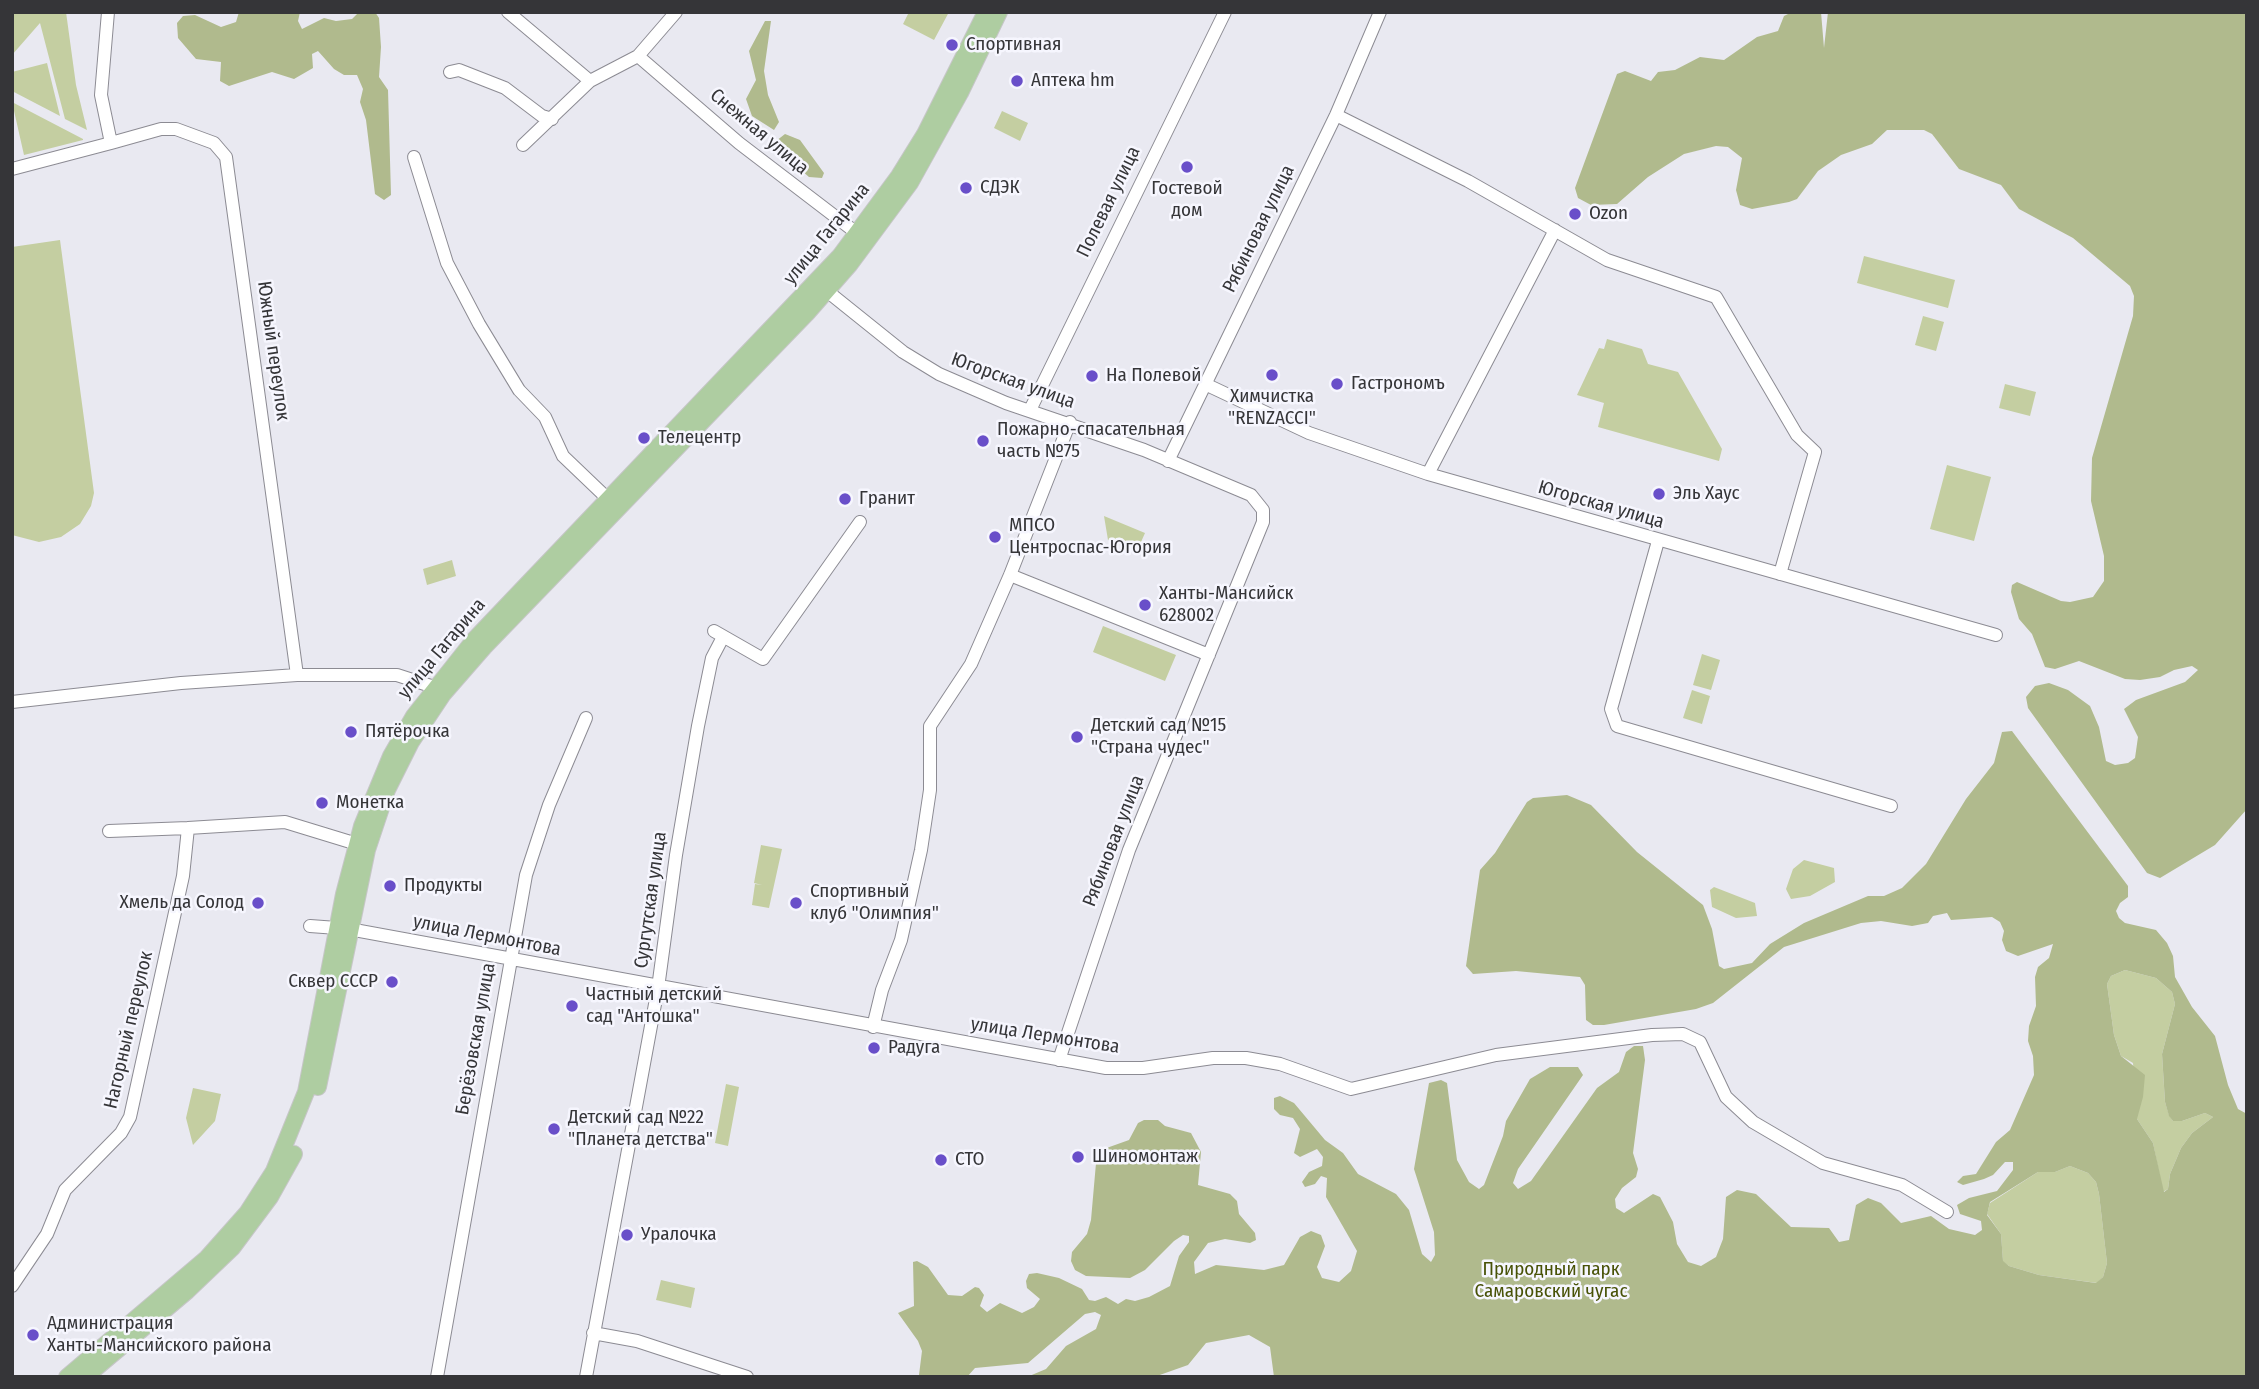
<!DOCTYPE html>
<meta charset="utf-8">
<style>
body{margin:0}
#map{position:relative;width:2259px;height:1389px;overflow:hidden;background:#e9e9f1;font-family:"Fira Sans Condensed",sans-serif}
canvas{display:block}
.frame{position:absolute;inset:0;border:14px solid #353538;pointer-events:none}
</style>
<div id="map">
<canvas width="2259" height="1389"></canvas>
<div class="frame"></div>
</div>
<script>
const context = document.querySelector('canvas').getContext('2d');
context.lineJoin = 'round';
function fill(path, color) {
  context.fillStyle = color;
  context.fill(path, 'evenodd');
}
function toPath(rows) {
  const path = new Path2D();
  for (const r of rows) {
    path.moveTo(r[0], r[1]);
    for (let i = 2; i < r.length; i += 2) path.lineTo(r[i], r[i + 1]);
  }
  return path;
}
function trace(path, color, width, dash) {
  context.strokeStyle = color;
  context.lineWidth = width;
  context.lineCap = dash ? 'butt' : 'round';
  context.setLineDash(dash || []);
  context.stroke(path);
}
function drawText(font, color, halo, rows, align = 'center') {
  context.font = font + ' "Fira Sans Condensed",sans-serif';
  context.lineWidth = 5;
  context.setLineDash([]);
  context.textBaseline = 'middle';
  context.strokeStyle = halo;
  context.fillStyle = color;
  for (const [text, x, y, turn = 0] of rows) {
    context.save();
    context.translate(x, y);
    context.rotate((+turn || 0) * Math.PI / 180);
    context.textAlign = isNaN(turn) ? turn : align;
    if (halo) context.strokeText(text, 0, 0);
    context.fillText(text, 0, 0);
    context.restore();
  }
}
fill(toPath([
 [12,12,66,12,76,85,87,130,65,119,40,23,12,55],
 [909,12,949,12,934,40,903,24],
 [47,63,60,116,12,91,12,72],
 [12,102,83,139,83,140,24,155],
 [1002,111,1028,123,1020,141,994,128],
 [60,240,94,493,91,506,80,524,61,537,39,542,12,535,12,247],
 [1864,256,1955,280,1948,308,1857,283],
 [1923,316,1944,322,1936,351,1915,345],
 [1607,339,1642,349,1648,364,1678,372,1722,449,1719,461,1598,427,1604,403,1577,395,1599,348,1604,349],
 [2005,384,2036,392,2030,416,1999,408],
 [1947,465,1991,477,1974,541,1930,529],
 [1104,516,1145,533,1137,551,1108,540],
 [452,560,456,576,427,585,423,569],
 [1103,626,1176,655,1165,681,1093,652],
 [1702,654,1720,660,1711,690,1693,685],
 [1692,690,1710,696,1702,724,1683,718],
 [761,845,782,849,769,908,752,905,755,884,762,885,754,883],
 [1804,860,1834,868,1835,882,1810,896,1791,899,1786,889,1793,869],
 [1714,887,1755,903,1757,916,1736,918,1712,907,1710,890],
 [2125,970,2156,978,2172,992,2175,1004,2162,1054,2165,1102,2169,1115,2173,1121,2182,1121,2205,1113,2213,1117,2192,1133,2181,1148,2170,1174,2168,1189,2163,1192,2153,1143,2137,1119,2133,1063,2121,1056,2114,1035,2107,984,2111,976],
 [726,1084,739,1087,728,1146,715,1143],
 [193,1088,221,1094,215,1121,193,1145,186,1118],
 [2070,1166,2088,1173,2096,1182,2099,1194,2107,1263,2103,1277,2097,1283,2039,1275,2009,1266,2003,1262,2001,1234,1987,1214,1990,1203,2038,1172,2055,1172],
 [661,1280,695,1288,691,1308,656,1300]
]), '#c4cea1');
fill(toPath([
 [239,12,300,12,298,21,302,29,324,18,336,21,352,19,359,12,375,12,379,18,381,47,379,77,388,90,391,195,384,200,375,194,366,120,360,102,363,89,357,75,344,75,334,69,318,51,312,54,313,68,294,79,272,72,229,86,220,81,221,62,196,59,178,38,177,23,183,16,195,15,221,27,236,22],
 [1792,12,1821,12,1824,48,1828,12,2247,12,2247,809,2215,845,2160,878,2147,873,2028,708,2026,697,2035,686,2049,683,2068,690,2090,706,2099,727,2106,761,2115,765,2128,763,2135,758,2138,737,2124,709,2136,700,2185,682,2198,670,2192,666,2174,670,2160,677,2140,680,2125,679,2079,661,2055,669,2045,667,2032,634,2019,619,2011,592,2012,585,2017,582,2061,601,2070,602,2093,597,2104,581,2104,556,2091,501,2092,458,2133,316,2134,296,2130,286,2073,238,2019,209,2001,185,1959,169,1932,134,1924,130,1887,130,1872,144,1841,155,1818,171,1797,199,1789,202,1752,209,1740,205,1736,190,1742,158,1728,147,1716,146,1684,154,1648,177,1617,204,1591,205,1578,198,1575,188,1617,74,1625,71,1651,81,1658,72,1675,70,1700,57,1724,60,1757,37,1778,31,1784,16],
 [765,21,771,21,764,71,768,95,779,122,774,130,752,116,746,99,756,80,749,51],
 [785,134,800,140,824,173,822,178,809,177,778,150,776,141],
 [2012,731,2128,886,2128,897,2120,903,2116,911,2119,918,2125,923,2156,930,2167,943,2173,956,2175,977,2192,1007,2215,1036,2228,1085,2238,1109,2247,1114,2247,1377,1274,1377,1270,1347,1249,1335,1206,1343,1188,1365,1154,1377,1027,1377,1046,1369,1066,1346,1096,1329,1101,1315,1095,1312,1085,1314,1028,1363,975,1368,967,1377,919,1375,922,1351,918,1341,898,1313,914,1306,913,1262,917,1261,928,1267,948,1295,962,1296,975,1287,979,1288,984,1295,980,1306,987,1312,1000,1303,1022,1313,1034,1307,1040,1299,1027,1288,1026,1281,1029,1274,1037,1273,1059,1278,1082,1289,1089,1300,1095,1301,1106,1297,1118,1304,1126,1299,1135,1301,1149,1297,1170,1286,1179,1256,1189,1242,1189,1236,1183,1235,1174,1241,1145,1270,1130,1278,1086,1276,1075,1270,1071,1261,1072,1252,1087,1234,1091,1220,1096,1163,1101,1150,1129,1140,1138,1123,1144,1120,1158,1120,1165,1126,1191,1133,1201,1152,1198,1185,1230,1194,1237,1201,1239,1214,1255,1233,1256,1240,1250,1243,1225,1239,1208,1243,1194,1262,1195,1274,1216,1265,1264,1270,1284,1265,1300,1237,1311,1231,1321,1235,1325,1246,1317,1267,1322,1278,1339,1282,1351,1271,1357,1251,1326,1197,1327,1178,1321,1176,1315,1184,1305,1187,1302,1182,1309,1172,1322,1166,1323,1157,1317,1149,1300,1157,1294,1153,1300,1129,1293,1118,1280,1115,1274,1109,1274,1098,1280,1096,1294,1103,1325,1140,1343,1153,1358,1174,1396,1194,1409,1210,1422,1254,1431,1262,1435,1255,1434,1232,1414,1169,1429,1083,1441,1080,1447,1083,1457,1160,1469,1182,1479,1189,1484,1185,1503,1136,1506,1121,1530,1079,1550,1067,1578,1067,1583,1075,1518,1169,1513,1183,1518,1189,1531,1181,1597,1088,1619,1072,1626,1052,1634,1046,1643,1046,1645,1060,1633,1153,1638,1169,1636,1177,1622,1188,1615,1199,1616,1208,1624,1213,1653,1194,1660,1197,1673,1222,1677,1244,1688,1262,1701,1266,1716,1257,1723,1239,1726,1197,1737,1190,1756,1194,1791,1227,1829,1228,1839,1242,1849,1240,1856,1205,1868,1198,1881,1203,1901,1223,1931,1216,1949,1229,1975,1235,1982,1230,1981,1221,1960,1214,1957,1205,1969,1198,1997,1191,2013,1170,2013,1162,2005,1162,1993,1175,1984,1179,1963,1185,1957,1182,1963,1176,1976,1174,1996,1142,2010,1130,2034,1075,2033,1056,2028,1041,2029,1026,2036,1006,2035,977,2038,967,2049,958,2053,944,2018,956,2006,951,2002,940,2004,931,2000,922,1992,917,1951,920,1947,913,1933,916,1928,923,1912,926,1881,921,1861,923,1784,947,1713,1003,1696,1009,1604,1025,1593,1025,1586,1020,1585,985,1580,977,1516,971,1473,974,1466,966,1480,870,1495,853,1527,802,1533,798,1567,795,1591,805,1637,852,1703,905,1712,929,1719,966,1724,969,1752,963,1770,944,1804,923,1868,896,1884,896,1902,888,1926,864,1966,799,1994,763,2002,732],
 [2125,970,2156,978,2172,992,2175,1004,2162,1054,2165,1102,2169,1116,2173,1121,2182,1121,2205,1113,2213,1117,2192,1133,2181,1148,2170,1174,2168,1189,2164,1192,2153,1143,2137,1119,2143,1097,2145,1075,2121,1056,2114,1035,2107,984,2111,976],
 [2070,1166,2088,1173,2096,1182,2099,1194,2107,1263,2103,1277,2096,1283,2039,1275,2009,1266,2003,1261,2001,1234,1987,1215,1990,1202,2038,1172,2055,1172]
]), '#b0ba8d');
const minor = toPath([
 [508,12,590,81,638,56,739,143,858,234],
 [638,56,676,12],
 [450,72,459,70,505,88,542,116,552,119],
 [1336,115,1468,181,1607,260,1716,297,1797,435,1815,452,1780,574],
 [111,143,161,129,176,129,214,143,226,157,297,675],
 [523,145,590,81],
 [414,157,447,263,479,324,519,390,545,417,563,456,608,499],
 [12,169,111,143,101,95,108,12],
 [827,291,903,352,939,374,1006,403,1144,450,1251,495,1263,510,1263,522,1129,850,1059,1060],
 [1205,384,1309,433,1428,474,1996,635],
 [1030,410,1225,12],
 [1168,461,1336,115,1380,12],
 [1428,474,1555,230],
 [1658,541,1611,709,1617,726,1891,806],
 [1010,575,1209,655],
 [714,631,763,659,860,522],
 [12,702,181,683,297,675,397,675,434,687],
 [188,828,285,822,357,844],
 [310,926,337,928],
 [349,929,1106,1068,1143,1068,1213,1058,1246,1058,1280,1064,1351,1089,1496,1055,1652,1035,1683,1034,1700,1042,1726,1097,1753,1122,1823,1163,1902,1185,1947,1212],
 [873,1027,882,990,901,940,921,850,930,790,930,726,971,664,1010,575,1070,422],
 [12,1286,47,1234,65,1190,121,1133,130,1117,183,876,188,828,109,831],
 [593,1333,637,1341,747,1377],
 [437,1377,526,875,549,805,586,718],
 [586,1377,658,988,676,855,698,726,712,658,723,637]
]);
const major = toPath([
 [318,1087,367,850,387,790,411,742,443,694,484,647,807,313,850,264,910,183,960,93,999,12],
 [67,1377,207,1258,247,1213,274,1171,306,1092,344,894,362,826,391,756,414,716,475,639,840,256,899,176,925,134,986,12],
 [85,1377,187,1291,232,1248,270,1197,294,1154]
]);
trace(minor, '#8c8b93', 14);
trace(major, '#c6c6c7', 18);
trace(minor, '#fff', 12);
trace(major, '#aecda1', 16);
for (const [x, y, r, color] of [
 [952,45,7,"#694fc9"],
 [1017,81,7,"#694fc9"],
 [1187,167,7,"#694fc9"],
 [966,188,7,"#694fc9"],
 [1575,214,7,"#694fc9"],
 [1272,375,7,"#694fc9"],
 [1092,376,7,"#694fc9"],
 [1337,384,7,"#694fc9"],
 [644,438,7,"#694fc9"],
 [983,441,7,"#694fc9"],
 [1659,494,7,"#694fc9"],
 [845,499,7,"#694fc9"],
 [995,537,7,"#694fc9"],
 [1145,605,7,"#694fc9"],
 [351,732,7,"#694fc9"],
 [1077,737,7,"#694fc9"],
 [322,803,7,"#694fc9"],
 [390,886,7,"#694fc9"],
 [258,903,7,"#694fc9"],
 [796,903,7,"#694fc9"],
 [392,982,7,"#694fc9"],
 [572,1006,7,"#694fc9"],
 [874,1048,7,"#694fc9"],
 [554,1129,7,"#694fc9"],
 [1078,1157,7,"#694fc9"],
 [941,1160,7,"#694fc9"],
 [627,1235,7,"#694fc9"],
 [33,1335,7,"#694fc9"]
]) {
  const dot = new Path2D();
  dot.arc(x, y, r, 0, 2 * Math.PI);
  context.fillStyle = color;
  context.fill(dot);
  trace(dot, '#f6f6fe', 2.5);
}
drawText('19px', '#353538', '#f6f6fe', [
 ["Спортивная",966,45],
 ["Аптека hm",1031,81],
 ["СДЭК",980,188],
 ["Гостевой",1187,189,"center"],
 ["дом",1187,211,"center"],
 ["Ozon",1589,214],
 ["На Полевой",1106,376],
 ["Гастрономъ",1351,384],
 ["Химчистка",1272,397,"center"],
 ["\"RENZACCI\"",1272,419,"center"],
 ["Пожарно-спасательная",997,430],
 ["часть №75",997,452],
 ["Телецентр",658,438],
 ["Эль Хаус",1673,494],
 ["Гранит",859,499],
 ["МПСО",1009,526],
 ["Центроспас-Югория",1009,548],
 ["Ханты-Мансийск",1159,594],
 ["628002",1159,616],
 ["Детский сад №15",1091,726],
 ["\"Страна чудес\"",1091,748],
 ["Пятёрочка",365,732],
 ["Монетка",336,803],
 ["Продукты",404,886],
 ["Спортивный",810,892],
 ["клуб \"Олимпия\"",810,914],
 ["Хмель да Солод",244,903,"right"],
 ["Сквер СССР",378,982,"right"],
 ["Частный детский",586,995],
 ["сад \"Антошка\"",586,1017],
 ["Радуга",888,1048],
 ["Детский сад №22",568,1118],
 ["\"Планета детства\"",568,1140],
 ["Шиномонтаж",1092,1157],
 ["СТО",955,1160],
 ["Уралочка",641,1235],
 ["Администрация",47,1324],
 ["Ханты-Мансийского района",47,1346]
], 'left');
drawText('19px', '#353538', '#f6f6fe', [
 ["Снежная улица",759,132,40],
 ["Полевая улица",1109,202,-64],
 ["Рябиновая улица",1259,229,-64],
 ["улица Гагарина",827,234,-51],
 ["Южный переулок",273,351,82],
 ["Югорская улица",1013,381,20],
 ["Югорская улица",1601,505,16],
 ["улица Гагарина",442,649,-50],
 ["Рябиновая улица",1114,841,-69],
 ["Сургутская улица",651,900,-82],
 ["улица Лермонтова",487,936,11],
 ["Нагорный переулок",129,1030,-77],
 ["улица Лермонтова",1045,1036,9],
 ["Берёзовская улица",476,1039,-80]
]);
drawText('19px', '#485207', '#f6f6fe', [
 ["Природный парк",1551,1270],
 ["Самаровский чугас",1551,1292]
]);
</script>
